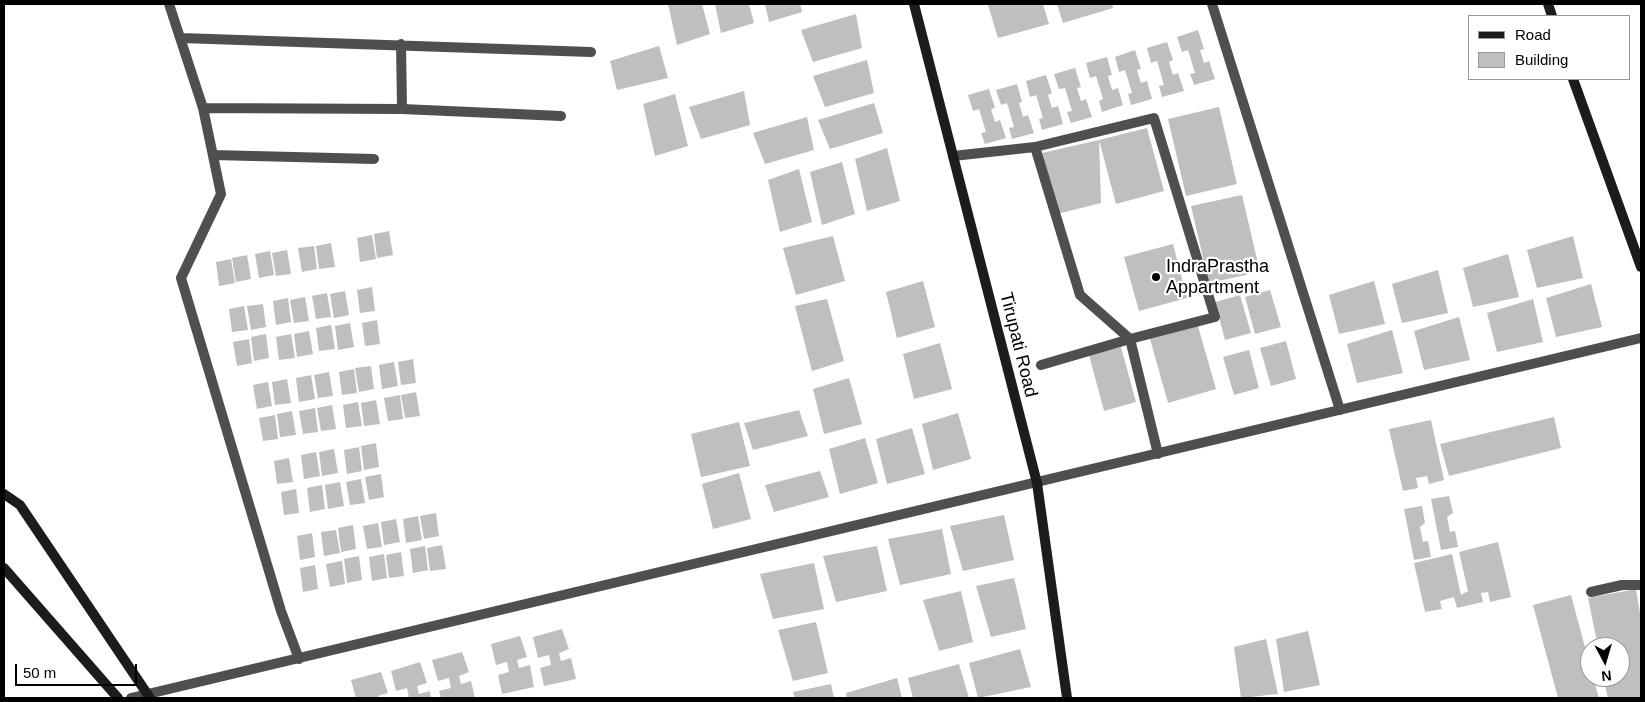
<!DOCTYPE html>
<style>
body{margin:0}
#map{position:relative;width:1645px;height:702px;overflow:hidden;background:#fff;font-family:Helvetica,sans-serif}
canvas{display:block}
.frame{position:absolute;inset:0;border:5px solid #000;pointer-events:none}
.legend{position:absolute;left:1468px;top:15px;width:162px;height:65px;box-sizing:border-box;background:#fff;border:1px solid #999;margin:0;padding:6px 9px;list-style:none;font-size:15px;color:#000}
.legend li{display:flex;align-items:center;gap:10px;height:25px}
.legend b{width:25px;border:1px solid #999}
.north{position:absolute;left:1580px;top:637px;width:50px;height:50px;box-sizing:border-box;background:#fff;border:1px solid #999;border-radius:50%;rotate:174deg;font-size:14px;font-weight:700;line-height:20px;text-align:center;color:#000}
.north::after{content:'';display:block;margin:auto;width:18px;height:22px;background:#000;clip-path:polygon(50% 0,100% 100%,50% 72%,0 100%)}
.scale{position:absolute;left:15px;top:664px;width:122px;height:22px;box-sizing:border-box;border:2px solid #000;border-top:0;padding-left:6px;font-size:15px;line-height:18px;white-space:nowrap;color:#000;-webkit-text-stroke:4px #fff;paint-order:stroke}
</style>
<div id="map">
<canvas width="1645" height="702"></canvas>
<div class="frame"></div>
<ul class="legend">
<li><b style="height:6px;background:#1c1c1c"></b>Road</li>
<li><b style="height:14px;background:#bfbfbf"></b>Building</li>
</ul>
<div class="north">N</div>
<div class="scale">50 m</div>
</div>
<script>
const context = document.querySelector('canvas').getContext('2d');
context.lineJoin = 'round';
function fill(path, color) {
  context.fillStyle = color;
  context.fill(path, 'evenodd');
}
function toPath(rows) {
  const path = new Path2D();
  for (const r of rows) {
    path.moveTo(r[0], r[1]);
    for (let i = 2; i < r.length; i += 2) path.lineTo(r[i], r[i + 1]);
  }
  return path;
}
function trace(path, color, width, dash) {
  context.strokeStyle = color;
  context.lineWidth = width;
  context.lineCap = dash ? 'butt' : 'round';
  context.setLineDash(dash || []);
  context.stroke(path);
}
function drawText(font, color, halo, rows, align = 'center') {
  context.font = font + ' Helvetica,sans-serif';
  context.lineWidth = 4.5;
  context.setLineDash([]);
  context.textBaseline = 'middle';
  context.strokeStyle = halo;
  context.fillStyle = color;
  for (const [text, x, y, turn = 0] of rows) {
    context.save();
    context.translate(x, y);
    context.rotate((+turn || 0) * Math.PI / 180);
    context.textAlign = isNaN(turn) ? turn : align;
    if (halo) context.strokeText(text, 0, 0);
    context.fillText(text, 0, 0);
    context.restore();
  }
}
fill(toPath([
 [668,4,702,4,710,34,677,45],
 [715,4,749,4,754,23,721,33],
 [765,4,800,4,802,12,769,22],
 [993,4,1043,4,1049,24,998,38,988,5],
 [1057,4,1112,4,1113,8,1063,23],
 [856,14,862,48,813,62,801,30],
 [1198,30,1204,49,1200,50,1204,63,1209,61,1215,79,1194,85,1190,74,1195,73,1188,50,1182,52,1177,37],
 [1167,42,1173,60,1169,62,1173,75,1178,73,1184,91,1162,97,1159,86,1164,85,1157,61,1151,63,1147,48],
 [659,46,668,78,617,90,610,61],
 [1135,50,1141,69,1137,70,1141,83,1147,81,1152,99,1131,105,1128,94,1132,93,1125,70,1119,72,1115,57],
 [1107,57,1112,75,1108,76,1112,90,1118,88,1123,105,1102,112,1099,101,1103,99,1096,76,1090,78,1086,63],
 [867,60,874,93,825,107,813,76],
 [1075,68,1081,87,1077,88,1081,101,1086,99,1092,117,1071,123,1067,112,1072,111,1065,88,1059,89,1054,74],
 [1046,75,1052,93,1048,95,1052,108,1058,106,1063,124,1042,130,1039,119,1043,118,1036,95,1030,97,1026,81],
 [1017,84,1022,102,1019,103,1023,117,1028,115,1034,133,1012,139,1009,128,1014,127,1007,103,1001,105,996,90],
 [989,89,995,108,991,109,995,122,1000,120,1006,138,985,144,981,133,986,132,979,109,973,111,968,95],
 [744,91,750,125,701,139,689,107],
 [675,94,688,146,655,156,643,104],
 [874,103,883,133,830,149,818,120],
 [1219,107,1237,184,1186,196,1168,119],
 [807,117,814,150,765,164,753,133],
 [1147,128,1164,191,1116,204,1099,140],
 [1099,140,1101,203,1057,214,1042,153],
 [887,148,900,201,867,211,855,159],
 [842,162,855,214,822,225,810,172],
 [799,169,812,222,780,232,768,180],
 [1242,195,1260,272,1209,283,1191,206],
 [389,231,393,255,377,258,374,234],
 [372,235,376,259,360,262,357,238],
 [833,236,845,281,796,295,783,248],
 [1573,236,1583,278,1537,288,1527,250],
 [331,243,335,267,319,269,316,246],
 [1173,244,1187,298,1139,311,1124,257],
 [314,246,317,269,302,272,298,248],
 [287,250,291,274,276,276,272,253],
 [270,251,274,275,259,278,255,254],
 [1508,254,1519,297,1473,307,1463,268],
 [247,255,251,279,236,282,232,258],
 [231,259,235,283,219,286,216,262],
 [1438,270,1448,313,1402,323,1392,284],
 [923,281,935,327,897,338,886,292],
 [1374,281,1385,324,1339,334,1329,295],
 [1591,284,1602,327,1556,337,1546,298],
 [372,287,375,311,360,313,357,290],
 [1270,290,1281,327,1255,334,1245,297],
 [345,291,349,315,334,318,330,294],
 [327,293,331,317,316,319,312,296],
 [1240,295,1251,333,1225,340,1215,302],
 [305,297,309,321,294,323,290,300],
 [288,298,291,322,276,325,273,301],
 [827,299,844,361,812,371,795,306],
 [1533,299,1543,342,1497,352,1487,313],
 [263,304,266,327,251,330,247,306],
 [244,306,248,330,232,332,229,309],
 [1459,317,1470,360,1424,370,1414,331],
 [377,320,380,344,365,346,362,323],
 [350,323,354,347,338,350,335,326],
 [331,325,335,349,319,351,316,328],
 [1198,326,1216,389,1168,403,1150,339],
 [1392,330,1403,373,1357,383,1347,344],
 [309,331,313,354,297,357,294,334],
 [266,334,269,358,254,361,251,337],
 [291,334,295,358,279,360,276,337],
 [249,339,252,363,237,366,233,342],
 [1286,341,1296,379,1271,386,1260,348],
 [940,343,952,389,914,399,903,354],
 [1121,347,1136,402,1104,411,1089,355],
 [1249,350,1259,388,1234,395,1223,357],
 [413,359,416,383,401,385,398,362],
 [394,362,398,386,382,389,379,365],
 [371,366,374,389,359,392,355,368],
 [354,369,357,393,342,395,339,372],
 [329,372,333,396,318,398,314,375],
 [311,375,315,399,299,402,296,378],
 [849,378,862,424,824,434,813,389],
 [287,379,291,403,275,405,272,382],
 [268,382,272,406,257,409,253,385],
 [416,392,420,416,405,418,401,395],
 [400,395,403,419,388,421,384,398],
 [376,400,380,424,364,426,361,403],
 [358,402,362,426,346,428,343,405],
 [332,405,336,429,321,431,317,408],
 [315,408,318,432,303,434,299,411],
 [799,410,808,436,753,450,744,423],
 [292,411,296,435,280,437,277,414],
 [958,413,971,459,933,470,922,424],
 [275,415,278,439,263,441,259,418],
 [1554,417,1561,448,1449,476,1440,444],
 [1431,420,1444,480,1429,484,1427,476,1416,478,1418,488,1403,491,1389,429],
 [739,422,750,466,701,477,691,434],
 [912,428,925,474,887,484,876,439],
 [865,438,878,483,840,494,829,449],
 [376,443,379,467,364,470,361,446],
 [359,447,362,471,347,474,344,450],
 [334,449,338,473,322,476,319,452],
 [316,452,320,476,304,479,301,455],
 [289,458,293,482,277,484,274,461],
 [820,471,829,497,774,512,765,485],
 [739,473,751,519,713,529,702,484],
 [381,474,384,497,369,500,365,477],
 [361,479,365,503,350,505,346,482],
 [340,482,344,506,328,509,325,485],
 [322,485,325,509,310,512,307,488],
 [296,489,299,513,284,515,281,492],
 [1449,496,1453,513,1447,517,1450,532,1455,531,1458,547,1441,550,1431,499],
 [1422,506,1425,523,1420,527,1423,542,1428,541,1431,557,1414,560,1404,509],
 [436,513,439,536,424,539,420,516],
 [1004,515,1014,560,963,571,950,526],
 [418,516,422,540,406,543,403,519],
 [396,519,400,542,384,545,381,522],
 [378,523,382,547,367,549,363,526],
 [353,525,356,549,341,552,338,528],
 [942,529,951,574,900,585,888,539],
 [336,530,340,553,324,556,321,532],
 [312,533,315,557,300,560,297,536],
 [1498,542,1511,597,1490,602,1488,592,1481,593,1483,602,1457,608,1454,597,1440,601,1442,609,1425,612,1414,563,1452,554,1461,595,1468,591,1459,552],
 [442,545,446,569,430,571,427,548],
 [425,546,428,570,413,573,410,549],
 [877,546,887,591,836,602,823,556],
 [401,552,404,576,389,578,386,555],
 [384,554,387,578,372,581,369,557],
 [359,556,362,580,347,583,344,559],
 [342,561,345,584,330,587,326,564],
 [814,563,824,609,773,619,760,574],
 [315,565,318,589,303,592,300,568],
 [1014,578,1026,629,991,637,976,586],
 [1636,589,1641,619,1641,698,1608,698,1603,677,1620,677,1620,647,1598,647,1588,598],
 [961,591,973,642,939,651,923,600],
 [1571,595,1590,666,1590,677,1593,677,1599,698,1558,698,1533,605],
 [816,622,828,673,793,681,778,630],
 [562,629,569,649,559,653,561,661,571,658,576,679,544,686,540,668,551,665,549,655,538,658,533,637],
 [1308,631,1320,685,1284,692,1276,639],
 [520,636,527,657,517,660,519,668,530,665,534,687,502,694,498,675,509,672,507,662,496,665,491,644],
 [1266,639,1278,694,1241,698,1234,647],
 [1020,649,1031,687,978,698,969,663],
 [462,652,469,672,459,676,461,684,471,681,475,698,441,698,439,691,451,688,449,678,438,681,432,660],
 [420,662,427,683,417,686,419,694,430,691,431,698,409,698,407,688,396,691,391,671],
 [959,664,969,698,913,698,908,678],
 [381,672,388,693,378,696,378,698,356,698,351,680],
 [897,678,902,698,847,698,846,693],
 [831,684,834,698,795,698,793,692]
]), '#bfbfbf');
trace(toPath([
 [169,4,203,108,221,194,181,278,281,611,299,659],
 [1212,4,1340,410],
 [181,38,591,52],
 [203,108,402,109,401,44],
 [402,109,561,116],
 [213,155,374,159],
 [953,156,1035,147],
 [1130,339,1080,295,1035,147,1154,118,1215,317,1130,339,1158,454],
 [1041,365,1130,339],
 [1591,592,1622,585,1641,585],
 [131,698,1641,338]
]), '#4f4f4f', 10);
trace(toPath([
 [914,4,1037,483,1067,698],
 [1548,4,1552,16],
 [1573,79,1641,267],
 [4,494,20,505,150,698],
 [4,568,118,698]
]), '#1c1c1c', 10);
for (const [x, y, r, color] of [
 [1156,277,5,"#000"]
]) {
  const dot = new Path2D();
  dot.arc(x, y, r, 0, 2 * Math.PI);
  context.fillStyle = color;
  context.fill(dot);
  trace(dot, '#fff', 2);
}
drawText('18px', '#000', '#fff', [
 ["IndraPrastha",1166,267],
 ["Appartment",1166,288]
], 'left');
drawText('18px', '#000', '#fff', [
 ["Tirupati Road",1018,345,76]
]);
</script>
